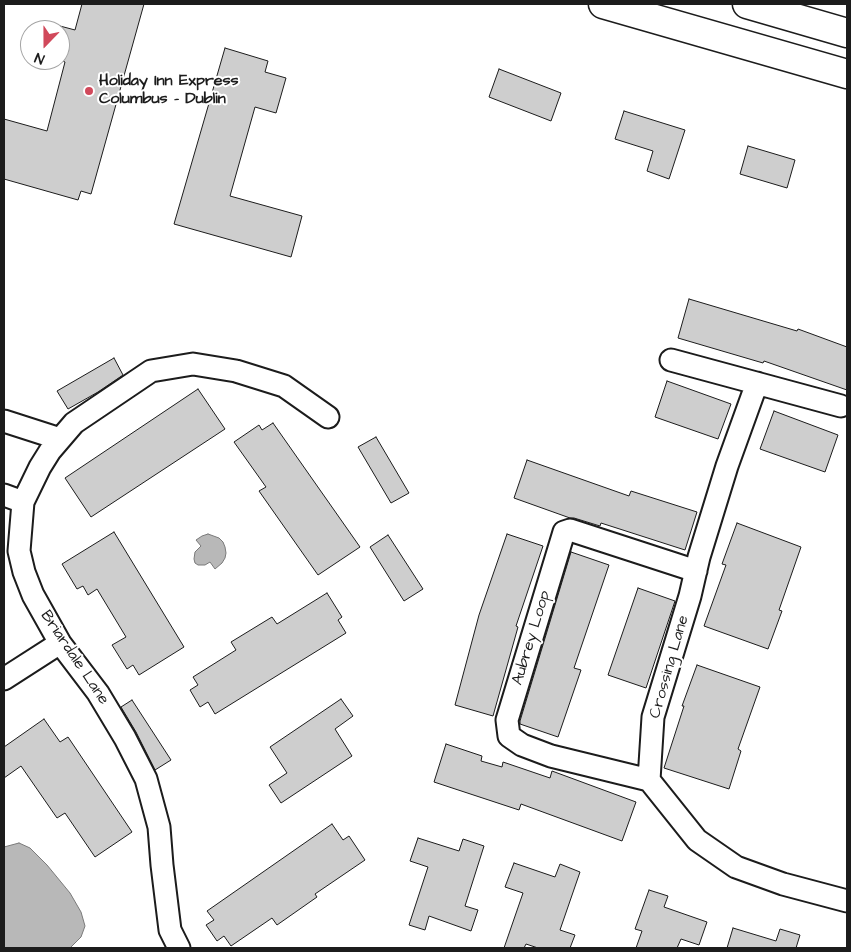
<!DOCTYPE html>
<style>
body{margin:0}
#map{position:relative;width:851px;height:952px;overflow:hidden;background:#fff;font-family:"Architects Daughter",sans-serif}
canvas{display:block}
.frame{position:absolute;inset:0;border:5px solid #1c1c1c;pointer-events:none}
.north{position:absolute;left:20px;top:20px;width:50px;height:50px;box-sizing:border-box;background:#fff;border:1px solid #a4a4a4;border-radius:50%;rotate:202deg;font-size:14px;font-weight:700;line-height:20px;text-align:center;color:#1c1c1c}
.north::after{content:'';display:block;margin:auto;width:18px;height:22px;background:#d1495b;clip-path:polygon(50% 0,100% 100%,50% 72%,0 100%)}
</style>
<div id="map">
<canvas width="851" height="952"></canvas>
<div class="frame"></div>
<div class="north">N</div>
</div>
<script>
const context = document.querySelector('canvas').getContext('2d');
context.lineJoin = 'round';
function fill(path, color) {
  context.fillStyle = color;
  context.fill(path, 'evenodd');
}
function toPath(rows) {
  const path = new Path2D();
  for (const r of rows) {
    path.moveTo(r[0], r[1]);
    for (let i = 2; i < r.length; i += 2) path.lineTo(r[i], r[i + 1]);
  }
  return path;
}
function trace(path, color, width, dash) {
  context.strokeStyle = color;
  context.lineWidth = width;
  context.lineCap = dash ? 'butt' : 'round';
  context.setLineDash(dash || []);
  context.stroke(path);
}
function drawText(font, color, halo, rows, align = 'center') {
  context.font = font + ' "Architects Daughter",sans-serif';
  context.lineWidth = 4;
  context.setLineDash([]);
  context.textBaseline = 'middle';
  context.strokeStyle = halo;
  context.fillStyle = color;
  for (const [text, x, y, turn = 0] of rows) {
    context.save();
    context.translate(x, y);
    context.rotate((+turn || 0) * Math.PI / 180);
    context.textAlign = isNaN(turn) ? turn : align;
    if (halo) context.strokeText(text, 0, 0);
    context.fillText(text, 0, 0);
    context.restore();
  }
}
const water = toPath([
 [208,534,219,538,223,542,225,547,226,553,225,558,222,563,215,569,210,562,205,565,198,565,195,563,194,559,195,552,201,546,196,540,202,536,208,534],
 [19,843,30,848,47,865,70,893,81,912,85,926,81,937,70,948,4,948,4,847,19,843]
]);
fill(water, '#b8b8b8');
trace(water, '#7a7a7a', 1);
const building = toPath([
 [82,4,144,4,91,194,81,191,78,200,4,179,4,119,47,131,65,62,60,60,60,26,75,30,82,4],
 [225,48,268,61,265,72,286,78,276,113,255,107,230,196,302,216,291,257,174,224,225,48],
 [499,69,561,93,551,121,489,97,499,69],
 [624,111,685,130,669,179,647,171,653,151,615,139,624,111],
 [748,146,795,160,787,188,740,174,748,146],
 [689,299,797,331,798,329,847,347,847,390,764,361,763,363,678,338,689,299],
 [114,358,123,375,98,392,68,409,57,391,114,358],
 [667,381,731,404,718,439,655,417,667,381],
 [198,389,225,429,91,517,65,478,198,389],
 [774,411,838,435,825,472,760,449,774,411],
 [273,423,360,547,318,575,259,491,266,487,234,442,259,425,262,430,273,423],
 [376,437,409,493,391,503,358,447,376,437],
 [527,460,629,496,631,491,697,512,685,550,601,523,600,526,574,518,570,518,514,498,527,460],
 [737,523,801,547,779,610,782,611,768,649,704,626,726,565,722,564,737,523],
 [114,532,184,647,139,675,133,665,127,669,112,645,126,637,97,589,88,595,83,586,77,589,62,564,114,532],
 [507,534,543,546,516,626,518,627,493,716,455,705,479,615,507,534],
 [388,535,423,589,404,601,370,547,388,535],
 [571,552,609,565,574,668,581,670,558,737,520,724,520,721,571,552],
 [638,588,675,601,646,688,608,675,638,588],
 [327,593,342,617,338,620,346,633,215,714,208,702,200,707,190,690,198,685,193,677,236,650,231,642,272,617,277,624,327,593],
 [697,665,760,687,738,749,741,751,729,789,664,768,684,706,682,706,697,665],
 [341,699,353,716,335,729,352,756,281,803,269,785,287,773,270,747,341,699],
 [132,700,171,760,155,770,136,732,121,707,132,700],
 [44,719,60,742,68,737,132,832,95,857,65,813,57,818,21,766,4,778,4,747,44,719],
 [446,744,482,756,481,761,502,767,503,762,550,778,552,771,636,802,622,841,521,804,519,810,434,782,446,744],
 [332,824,343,840,349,836,365,860,315,894,317,897,277,925,272,918,231,946,224,936,217,941,206,925,214,920,207,911,332,824],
 [418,838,459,851,463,839,484,846,465,906,478,910,471,931,429,916,425,930,409,925,428,867,410,861,418,838],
 [514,863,555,877,560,864,580,872,560,930,575,935,570,948,538,948,526,944,524,948,504,948,523,893,505,887,514,863],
 [649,890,668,896,664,907,707,922,699,945,681,939,677,948,636,948,642,931,635,929,649,890],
 [733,928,776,941,780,929,800,935,796,948,727,948,733,928]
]);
fill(building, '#cecece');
trace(building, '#1c1c1c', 1);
const street = toPath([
 [671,360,841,406],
 [757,383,727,466,699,557,690,596,653,717,649,780,697,840,736,867,783,884,847,901],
 [4,421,60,439],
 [4,495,23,502],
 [4,679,60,643],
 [649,780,551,756,522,745,509,736,507,720,564,532,570,530,696,571],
 [179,948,170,930,162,865,159,827,146,779,125,738,98,693,60,643,33,595,24,572,19,551,23,502,40,467,50,451,74,423,151,371,193,364,236,371,284,386,328,417]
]);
const secondary = toPath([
 [603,4,847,74],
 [747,4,847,33]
]);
trace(street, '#1c1c1c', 25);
trace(secondary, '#1c1c1c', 31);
trace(street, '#fff', 21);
trace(secondary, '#fff', 28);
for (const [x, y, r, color] of [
 [89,91,5,"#d1495b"]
]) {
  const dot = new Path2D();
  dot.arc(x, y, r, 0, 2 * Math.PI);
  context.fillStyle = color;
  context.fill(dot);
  trace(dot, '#fff', 2);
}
drawText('bold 16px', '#1c1c1c', '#fff', [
 ["Holiday Inn Express",99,82],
 ["Columbus - Dublin",99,100]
], 'left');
drawText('16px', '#1c1c1c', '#fff', [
 ["Aubrey Loop",532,638,-73],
 ["Briardale Lane",74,658,56],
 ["Crossing Lane",670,667,-74]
]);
</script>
